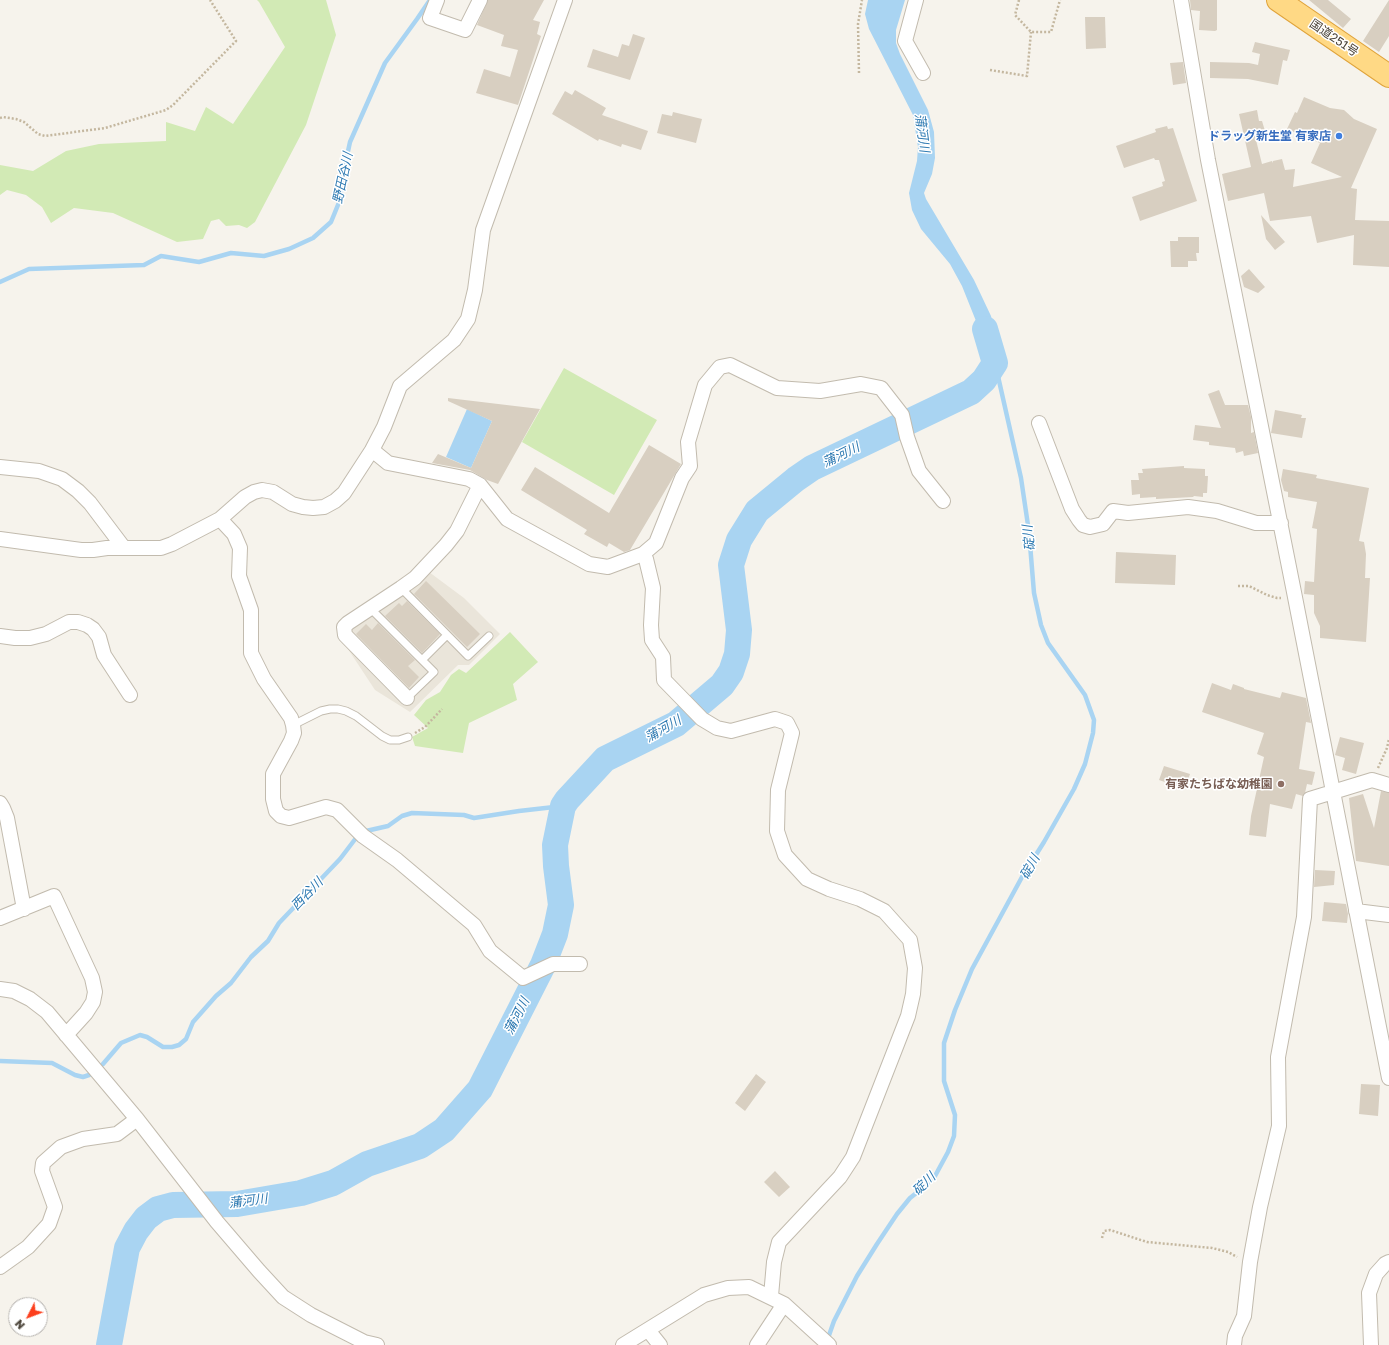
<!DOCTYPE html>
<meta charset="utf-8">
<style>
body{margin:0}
#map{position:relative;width:1389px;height:1345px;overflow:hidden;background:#f6f3ec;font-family:"Golos Text",sans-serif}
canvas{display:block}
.north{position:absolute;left:8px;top:1297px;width:40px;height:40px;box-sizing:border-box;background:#fff;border:1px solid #b7b4b0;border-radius:50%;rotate:228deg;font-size:11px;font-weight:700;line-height:16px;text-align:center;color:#4b4439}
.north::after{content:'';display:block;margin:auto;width:14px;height:18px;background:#fc3f1d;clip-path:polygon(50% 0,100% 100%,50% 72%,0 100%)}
</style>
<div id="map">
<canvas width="1389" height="1345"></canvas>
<div class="north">N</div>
</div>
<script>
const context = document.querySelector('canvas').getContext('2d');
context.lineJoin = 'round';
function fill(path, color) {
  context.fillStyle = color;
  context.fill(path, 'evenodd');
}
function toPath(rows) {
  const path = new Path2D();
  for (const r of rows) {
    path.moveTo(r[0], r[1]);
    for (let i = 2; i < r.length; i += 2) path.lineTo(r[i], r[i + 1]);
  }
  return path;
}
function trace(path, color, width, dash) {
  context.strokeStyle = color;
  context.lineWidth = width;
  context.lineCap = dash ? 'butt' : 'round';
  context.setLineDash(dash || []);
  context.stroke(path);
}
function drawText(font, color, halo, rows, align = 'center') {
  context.font = font + ' "Golos Text","Noto Sans JP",sans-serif';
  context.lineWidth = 3;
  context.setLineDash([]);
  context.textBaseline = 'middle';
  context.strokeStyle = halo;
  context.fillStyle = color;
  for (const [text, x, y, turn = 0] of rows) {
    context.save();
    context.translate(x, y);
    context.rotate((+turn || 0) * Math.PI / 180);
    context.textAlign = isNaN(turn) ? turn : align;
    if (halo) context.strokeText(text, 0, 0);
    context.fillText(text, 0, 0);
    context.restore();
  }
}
fill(toPath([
 [429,572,464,598,500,634,469,665,458,665,410,712,375,690,346,646,347,631]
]), '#eae5da');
fill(toPath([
 [257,0,326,0,336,35,306,125,255,222,247,228,239,225,226,226,219,219,211,221,203,239,177,242,113,213,74,208,51,223,42,207,26,195,7,190,0,195,0,165,33,171,66,151,99,144,166,141,166,122,195,131,206,107,233,124,285,47,259,2],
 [564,368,657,420,614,495,522,442],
 [510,632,538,662,513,684,517,700,469,723,463,753,415,746,412,737,428,728,414,715,426,700,440,692,451,675,459,669,466,673]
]), '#d2eab5');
fill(toPath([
 [868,0,905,0,896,30,896,43,900,54,928,110,934,132,935,158,932,174,924,193,926,199,974,280,991,316,998,350,995,363,984,350,976,321,962,286,950,264,921,229,912,210,909,193,917,161,918,147,913,115,869,29,865,14],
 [467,409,492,421,471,468,446,457]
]), '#a9d4f2');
trace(toPath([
 [0,282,29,269,144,265,161,256,199,262,231,253,264,256,289,249,313,238,331,222,340,200,342,179,350,142,385,63,417,19,430,0],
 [0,1061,52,1063,75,1075,83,1077,89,1075],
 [103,1064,121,1043,140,1035,147,1037,163,1047,172,1047,179,1045,186,1039,193,1022,216,996,231,983,251,957,268,941,279,923,340,859,356,838,366,831,388,826,402,816,412,813,464,815,474,818,519,811,563,806],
 [827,1341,834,1321,857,1276,877,1244,897,1214,910,1198,924,1187,935,1176,948,1152,954,1136,955,1115,944,1081,944,1043,955,1010,972,969,1022,877,1044,842,1074,789,1085,764,1093,733,1094,720,1085,695,1048,643,1041,625,1034,593,1029,532,1021,478,995,363]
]), '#a9d4f2', 4.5);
trace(toPath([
 [109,1345,127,1248,136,1231,146,1218,158,1209,173,1205,237,1204,301,1193,333,1183,367,1164,420,1146,444,1130,480,1089,543,965,555,934,561,905,556,866,555,845,563,806,567,800,605,759,676,724,722,685,731,672,737,654,739,630,731,565,739,540,757,511,796,479,812,468,971,392,984,380,995,363,985,329]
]), '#a9d4f2', 26);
fill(toPath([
 [488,0,544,0,533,20,540,22,537,34,541,36,518,105,476,93,484,69,510,77,518,50,501,46,504,35,477,25],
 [1190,0,1217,0,1217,30,1215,31,1199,30,1200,11,1191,10],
 [1309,0,1328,0,1351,19,1343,28],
 [1389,0,1389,36,1379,52,1363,41],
 [1085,17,1105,17,1106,48,1086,49],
 [633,34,645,38,630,80,587,67,593,49,618,57,622,44,629,46],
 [1255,42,1290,50,1287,61,1283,60,1278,85,1248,79,1210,78,1210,62,1249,63,1258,65,1260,54,1252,52],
 [1183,62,1186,83,1173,85,1170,63],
 [575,90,606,108,602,115,648,131,641,150,622,144,621,147,599,139,598,141,552,114,565,91,572,95],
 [1304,97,1330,108,1344,110,1354,119,1377,129,1351,188,1357,189,1355,220,1389,221,1389,267,1353,265,1354,235,1317,243,1311,216,1270,221,1264,193,1228,201,1222,174,1251,167,1239,114,1257,110,1259,121,1262,121,1265,131,1261,131,1263,139,1256,140,1262,164,1272,161,1272,163,1273,161,1282,159,1285,170,1295,169,1293,187,1342,177,1311,163,1320,143,1287,129,1295,112,1297,113],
 [673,112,702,119,696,143,657,133,662,114,672,116],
 [1167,126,1168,129,1173,128,1197,201,1140,221,1132,197,1163,186,1162,182,1165,181,1159,160,1155,160,1154,158,1124,168,1116,146,1156,132,1155,129],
 [1261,215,1285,242,1275,250,1266,239],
 [1178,237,1199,237,1199,253,1196,253,1197,261,1188,261,1188,267,1171,267,1170,241,1178,241],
 [1249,269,1265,287,1258,293,1244,287,1241,276],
 [1219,390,1225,405,1248,405,1251,417,1251,433,1254,432,1258,453,1244,456,1243,451,1236,453,1235,448,1209,445,1209,442,1193,440,1195,425,1221,428,1208,394],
 [448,398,540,409,498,484,487,480,470,470,432,463,438,454,471,468,492,421,448,401],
 [1275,410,1302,415,1301,418,1306,418,1302,438,1271,433],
 [649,445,681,464,630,550,624,552,609,543,607,547,584,534,587,530,521,490,535,467,609,513],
 [1184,466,1184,468,1205,469,1205,476,1208,476,1207,493,1203,493,1203,497,1194,496,1193,497,1156,499,1156,497,1140,498,1140,494,1132,495,1131,480,1139,480,1138,473,1143,473,1142,469],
 [1283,469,1317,475,1316,478,1369,488,1359,541,1364,542,1366,554,1365,578,1370,578,1366,642,1320,638,1320,626,1314,613,1314,595,1304,594,1305,581,1314,582,1317,529,1312,528,1317,502,1288,497,1288,492,1284,491,1281,480],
 [1116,552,1176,555,1175,585,1115,583],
 [426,581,480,634,467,647,414,594],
 [407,601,440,634,422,653,385,616,399,603,402,606],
 [378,623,415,660,408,666,419,677,409,688,356,634,366,624,372,630],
 [1212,683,1231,690,1233,684,1244,688,1244,689,1280,698,1282,692,1306,698,1311,723,1306,722,1299,769,1315,772,1312,785,1307,784,1305,793,1303,796,1296,794,1292,809,1270,804,1266,837,1249,835,1251,816,1264,757,1257,754,1264,733,1202,712],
 [1340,737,1364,743,1356,774,1342,770,1345,758,1335,755],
 [1164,766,1190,774,1185,789,1159,780],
 [1381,791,1389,793,1389,866,1356,861,1349,798,1363,794,1374,828],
 [1315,870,1335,871,1334,885,1314,887],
 [1324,902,1346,904,1348,914,1347,923,1322,921],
 [756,1074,766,1082,745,1111,735,1103],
 [1361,1084,1380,1085,1378,1116,1359,1114],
 [775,1171,790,1187,779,1197,764,1182]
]), '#d8cfc1');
const service = toPath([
 [401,588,468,656,489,636],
 [370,608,434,672,407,698],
 [422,660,447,635],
 [293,725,321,711,330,709,338,709,346,711,356,716,382,736,390,740,399,740,408,737]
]);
const minor = toPath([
 [437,0,430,18,465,30,480,0],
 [916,0,905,41,923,73],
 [1181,0,1208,160,1293,587,1389,1078],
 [1039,423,1072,509,1079,520,1083,525,1090,527,1103,524,1113,511,1128,513,1188,507,1217,511,1256,523,1281,523],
 [372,450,388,463,469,479,480,485,507,519,589,564,608,567,643,554,646,559,653,588,651,625,652,640,663,657,664,680,702,719,717,728,731,731,775,719,787,723,792,733,778,790,777,831,785,855,807,879,829,889,860,899,884,911,910,940,915,968,913,994,908,1016,853,1157,840,1177,779,1242,774,1262,771,1296],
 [0,467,39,471,62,479,78,491,90,503,124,548],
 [220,519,234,534,240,548,239,576,251,610,251,653,264,679,291,718,293,725,294,733,291,741,273,774,273,799,276,811,281,816,289,818,326,807,337,810,363,836,397,860,474,925,490,951,523,978,553,964,580,964],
 [0,539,81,550,93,550,107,548,161,548,172,544,220,519,245,497,254,492,262,490,273,492,292,504,303,507,313,508,324,507,335,501,344,493,372,450,384,427,400,386,454,340,468,319,475,290,483,230,565,0],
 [643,554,656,543,682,478,690,466,688,442,705,385,720,367,730,365,777,388,820,391,861,384,881,388,902,415,907,437,919,471,943,501],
 [0,636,15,638,30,638,46,634,69,622,78,622,87,625,93,629,99,637,104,655,130,695],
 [407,698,345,635,344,627,348,623,401,588,415,578,446,545,457,531,480,485],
 [0,803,3,808,7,818,24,909],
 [1356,911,1389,915],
 [0,918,54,896,92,978,95,992,93,1002,86,1013,66,1035],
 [0,989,14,991,30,999,47,1012,137,1119,217,1222,259,1271,283,1297,311,1315,364,1342,377,1345],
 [0,1267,28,1247,49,1224,55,1207,42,1171,43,1163,61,1147,83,1139,117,1134,137,1119],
 [648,1330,660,1345],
 [623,1345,704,1295,728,1288,749,1287,784,1304,829,1345],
 [757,1345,784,1304],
 [1234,1345,1235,1336,1244,1316,1250,1262,1260,1207,1279,1126,1278,1057,1304,917,1310,799,1372,780,1389,785],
 [1371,1345,1369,1293,1376,1274,1385,1264,1389,1262]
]);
const trunk = toPath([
 [1278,0,1389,76]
]);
trace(service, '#c2bbae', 9);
trace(minor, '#c2bbae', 16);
trace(trunk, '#e0a43c', 24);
trace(toPath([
 [1019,0,1015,15,1031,32,1051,32,1060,0],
 [990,70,1027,76,1031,32],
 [859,73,858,24,862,0],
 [0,118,3,117,16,119,24,122,38,134,45,136,105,128,166,110,173,105,236,41,210,0],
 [1238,586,1249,586,1267,595,1277,598,1281,598],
 [415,733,425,727,442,709],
 [1378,768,1387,748,1389,739],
 [1102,1238,1104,1231,1110,1230,1147,1242,1212,1248,1228,1252,1237,1257]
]), '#c4b79f', 2.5, [2, 2]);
trace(service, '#fff', 7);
trace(minor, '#fff', 14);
trace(trunk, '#ffd985', 22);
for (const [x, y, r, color] of [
 [1339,136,4,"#3f7fe0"],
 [1281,784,4,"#8d6e63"]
]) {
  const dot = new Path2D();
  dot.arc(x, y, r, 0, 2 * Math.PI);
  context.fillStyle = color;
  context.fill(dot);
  trace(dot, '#fff', 1.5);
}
drawText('12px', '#4b4439', '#fff', [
 ["国道251号",1334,38,34]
]);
drawText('bold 12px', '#366cbe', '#fff', [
 ["ドラッグ新生堂 有家店",1331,136]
], 'right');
drawText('bold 12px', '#785e54', '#fff', [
 ["有家たちばな幼稚園",1273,784]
], 'right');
drawText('italic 13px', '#2e7ab2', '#fff', [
 ["蒲河川",922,133,82],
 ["野田谷川",343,178,-78],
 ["蒲河川",841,455,-26],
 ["碇川",1029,538,-96],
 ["蒲河川",663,729,-30],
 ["碇川",1030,867,-61],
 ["西谷川",307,894,-46],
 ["蒲河川",517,1016,-63],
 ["碇川",924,1184,-44],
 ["蒲河川",248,1201,-7]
]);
</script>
